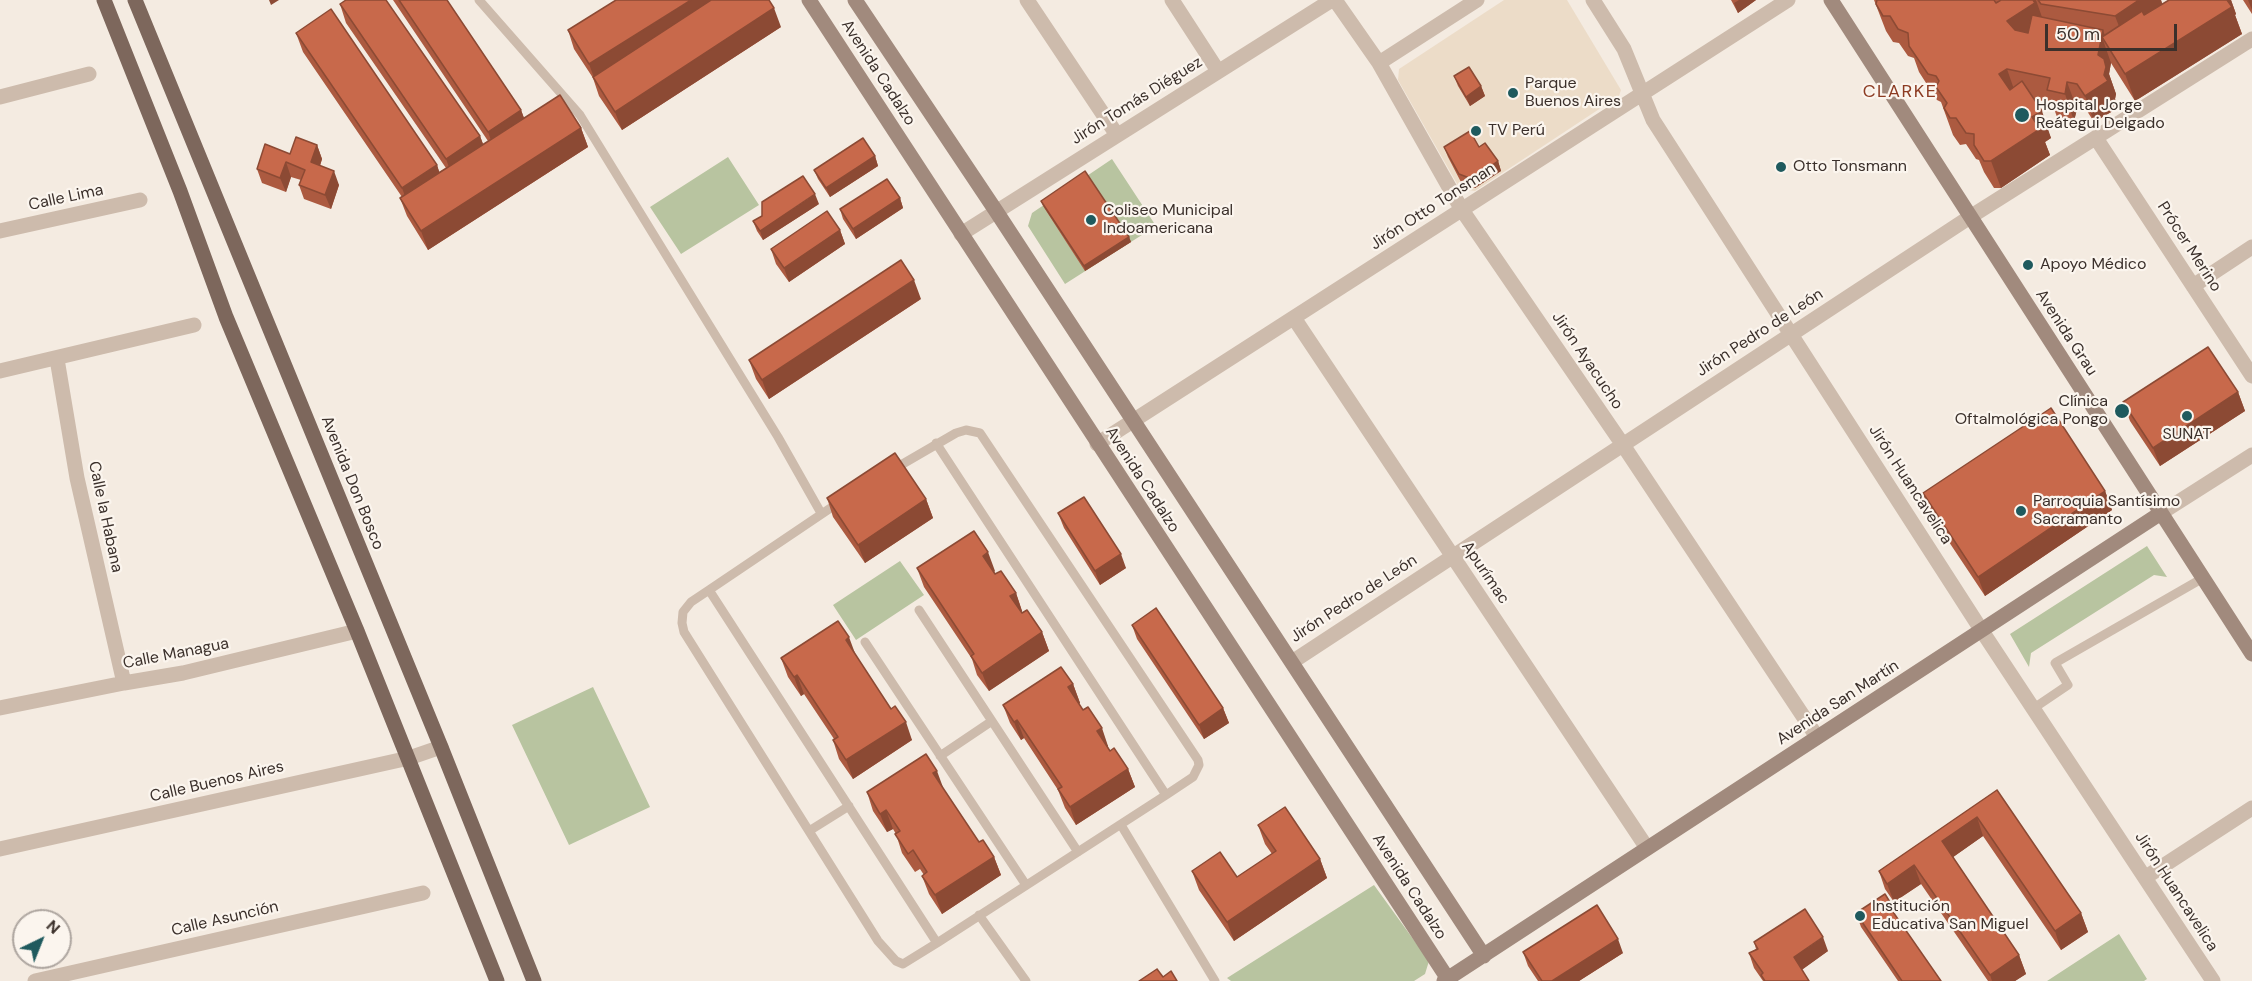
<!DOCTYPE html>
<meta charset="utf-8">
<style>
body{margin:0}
#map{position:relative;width:2252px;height:981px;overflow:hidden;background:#f4ebe1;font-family:"DM Sans",sans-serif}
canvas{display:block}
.north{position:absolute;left:12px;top:909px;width:60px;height:60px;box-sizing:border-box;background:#fbf5ee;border:2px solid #aea6a0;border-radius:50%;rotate:43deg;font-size:16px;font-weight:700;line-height:24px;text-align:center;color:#3b302b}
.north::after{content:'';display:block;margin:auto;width:21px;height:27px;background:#1f5a5e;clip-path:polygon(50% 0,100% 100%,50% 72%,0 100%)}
.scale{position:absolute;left:2045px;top:24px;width:132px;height:27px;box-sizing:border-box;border:3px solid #3b302b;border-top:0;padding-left:8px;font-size:18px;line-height:21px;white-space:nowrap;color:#3b302b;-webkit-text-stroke:4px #fbf5ee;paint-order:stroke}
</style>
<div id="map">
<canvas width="2252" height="981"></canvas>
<div class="north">N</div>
<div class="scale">50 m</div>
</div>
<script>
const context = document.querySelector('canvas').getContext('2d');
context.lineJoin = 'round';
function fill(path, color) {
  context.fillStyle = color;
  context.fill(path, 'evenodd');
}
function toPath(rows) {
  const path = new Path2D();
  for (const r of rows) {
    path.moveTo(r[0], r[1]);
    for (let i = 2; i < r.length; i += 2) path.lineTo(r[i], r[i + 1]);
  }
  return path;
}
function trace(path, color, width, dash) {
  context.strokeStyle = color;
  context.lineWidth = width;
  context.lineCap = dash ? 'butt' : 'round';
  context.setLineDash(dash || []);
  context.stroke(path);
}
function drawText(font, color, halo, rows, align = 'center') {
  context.font = font + ' "DM Sans",sans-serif';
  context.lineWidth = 4.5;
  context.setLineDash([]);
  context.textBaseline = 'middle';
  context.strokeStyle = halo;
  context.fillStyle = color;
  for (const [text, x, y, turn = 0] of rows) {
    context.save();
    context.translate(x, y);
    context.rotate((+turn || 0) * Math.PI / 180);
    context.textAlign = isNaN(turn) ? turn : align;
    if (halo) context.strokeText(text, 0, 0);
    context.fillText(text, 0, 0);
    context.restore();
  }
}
fill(toPath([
 [728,157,759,205,681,254,650,207],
 [1112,159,1156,226,1065,284,1028,226,1032,213],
 [2147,546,2167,577,2154,575,2031,653,2029,667,2010,634],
 [900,561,924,595,856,640,833,605],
 [593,687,650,807,569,845,512,725],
 [1374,885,1429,961,1425,974,1414,981,1231,981,1227,978],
 [2119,934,2147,979,2144,981,2047,981]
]), '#b8c4a0');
fill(toPath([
 [1504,0,1567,0,1621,90,1619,96,1475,191,1460,189,1398,80,1399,69]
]), '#ecdcc8');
trace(toPath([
 [479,0,580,115,778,437,821,513],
 [894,469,956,433,966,430,980,433,1198,760,1199,765,1193,777,1166,795],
 [838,503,709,590,937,943,1166,795,936,443],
 [709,590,691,602,683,612,682,623,684,632,878,941,896,961,903,964,937,943],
 [919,610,1078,852],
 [865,642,1026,885],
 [2034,708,2068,685,2055,663,2203,578],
 [940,756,992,721],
 [1121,825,1215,981],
 [809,831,849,806],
 [979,915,1026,981]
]), '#cdbbac', 9);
trace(toPath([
 [1027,0,1117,135],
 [1172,0,1218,71],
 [1335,0,1379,63,1462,210,1623,445,1817,737],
 [1593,0,1624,49,1653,120,1982,631,2213,981],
 [1379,63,1477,0],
 [0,97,89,74],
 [2096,138,2252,376],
 [0,231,140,200],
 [961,234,1332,0],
 [2193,286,2252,247],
 [1294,318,1647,848],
 [57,359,77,478,124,683],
 [0,371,194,325],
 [1097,444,1788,0],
 [2161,513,2252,455],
 [1292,662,1970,217,2252,39],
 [0,708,124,683,183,673,357,631],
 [0,849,409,758,441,747],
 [2146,877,2252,808],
 [35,981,423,893]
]), '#cdbbac', 15);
trace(toPath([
 [809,0,1448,979],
 [855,0,996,211,1484,956],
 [1831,0,2252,654],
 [1444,981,2161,513]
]), '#a18a7d', 15);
trace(toPath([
 [104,0,180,191,226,317,357,631,497,981],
 [135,0,441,747,534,981]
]), '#7d675c', 15);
fill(toPath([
 [393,0,447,0,521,110,524,118,581,128,588,147,428,250,407,216,400,198,402,197,303,52,296,33,437,165,439,172,446,168,346,23,340,4,480,136,483,144,488,141],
 [1731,0,1756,0,1738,13],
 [1874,0,2161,0,2162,4,2169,0,2231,0,2236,14,2235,15,2242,34,2135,101,2111,63,2109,74,2116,94,2115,99,2118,108,2094,122,2087,111,2077,109,2074,121,2057,117,2052,103,2034,99,2051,138,2045,142,2050,155,2001,188,1994,188,1984,172,1979,160,1976,159,1966,144,1960,145,1953,135,1941,102,1937,100,1919,72,1914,58,1908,56,1899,43,1893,42,1886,31],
 [2243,0,2252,0,2252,14],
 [781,27,622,130,599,96,593,78,574,49,568,30],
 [1454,76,1481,86,1485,96,1470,106,1458,86],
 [317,145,322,159,320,166,339,185,331,209,304,199,299,185,301,180,291,177,286,192,262,183,257,169,290,154],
 [1444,147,1479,147,1498,161,1501,171,1475,188,1462,184,1448,157],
 [875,156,878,166,830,197,818,179,814,170],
 [900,198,903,208,856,239,843,219,840,209],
 [1041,201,1129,237,1131,242,1085,271,1043,206],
 [819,204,763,240,757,231,753,221],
 [840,230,845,244,789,282,776,264,771,249],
 [921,299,769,399,756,379,749,360],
 [2238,392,2245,411,2160,466,2130,421,2123,402],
 [2105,491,2112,510,1985,596,1929,512,1923,493],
 [827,498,926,499,933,518,865,563,833,517],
 [1058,513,1126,568,1100,585,1064,528],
 [917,568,995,571,994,572,995,574,1016,593,1022,611,1021,612,1042,632,1049,651,989,691,977,675,972,659,924,587],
 [1132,625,1223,708,1229,723,1204,739,1137,639],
 [855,655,912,740,853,779,839,759,833,740,834,739,804,694,801,696,788,677,781,658],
 [1073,684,1080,703,1079,704,1108,746,1108,747,1110,751,1128,769,1135,787,1076,825,1065,808,1058,790,1024,738,1021,740,1010,723,1003,705],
 [944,790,979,842,994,857,1001,875,942,914,929,894,922,876,924,875,920,869,915,872,902,853,896,834,893,829,887,832,873,811,867,792],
 [1997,790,2081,913,2088,932,2061,950,1983,836,1953,857,2019,955,2026,974,2015,981,1988,981,1921,884,1894,902,1885,889,1879,871],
 [1258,825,1320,859,1327,878,1234,941,1199,890,1192,871,1237,877,1272,854,1265,844],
 [1856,913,1897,918,1941,981,1898,981,1861,927],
 [1754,942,1828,951,1801,970,1809,981,1763,981,1754,968,1749,953,1756,949],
 [1523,952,1623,953,1579,981,1538,981,1528,966]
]), '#ac5a40');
fill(toPath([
 [269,0,279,0,271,5],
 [691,0,728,0,596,83,589,64],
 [1739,0,1756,0,1738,13,1734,3],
 [2032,0,2036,0,2043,20,2017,48,2007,21],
 [2139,0,2161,0,2166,15,2125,42,2115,16],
 [2225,0,2231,0,2236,14,2235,15,2242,34,2135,101,2125,74],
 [2248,0,2252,0,2252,10],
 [774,8,781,27,622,130,615,112],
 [2103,30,2110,50,2102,37,2111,63,2109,74,2116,94,2115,99,2118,108,2094,122,2085,96],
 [2007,69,2016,95,2009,100,1999,74],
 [2067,82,2077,109,2074,121,2065,94],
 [1481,86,1485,96,1470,106,1466,97],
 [521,110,528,129,495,151,488,132],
 [2042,111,2051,138,2045,142,2050,155,2001,188,1991,161,2032,117],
 [581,128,588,147,428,250,421,231],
 [480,136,487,155,453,178,446,159],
 [317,145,322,159,316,177,311,162],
 [875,156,878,166,830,197,826,188],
 [1498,161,1501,171,1475,188,1472,179],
 [286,162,291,177,286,192,280,178],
 [437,165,443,183,409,207,402,188],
 [334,171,339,185,331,209,325,195],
 [815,194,819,204,763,240,760,231],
 [900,198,903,208,856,239,853,229],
 [840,230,845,244,789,282,784,268],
 [1129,237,1131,242,1085,271,1084,266],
 [914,280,921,299,769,399,762,380],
 [2238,392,2245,411,2160,466,2153,448],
 [2105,491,2112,510,1985,596,1978,577],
 [926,499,933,518,865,563,858,545],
 [988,552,995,571,990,574,983,556],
 [1121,554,1126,568,1100,585,1095,571],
 [1016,593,1022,611,1017,615,1010,596],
 [1042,632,1049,651,989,691,982,673],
 [849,637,856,656,846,640],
 [797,675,804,694,801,696,794,677],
 [1073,684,1080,703,1075,706,1068,687],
 [1223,708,1229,723,1204,739,1199,725],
 [1017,720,1024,738,1021,740,1014,722],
 [906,722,912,740,853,779,846,760],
 [1102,728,1108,746,1104,749,1097,731],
 [1128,769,1135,787,1076,825,1070,807],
 [937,771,944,790,933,773],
 [886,810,893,829,887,832,880,814],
 [1977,817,1983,836,1949,860,1942,841],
 [994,857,1001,875,942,914,935,895],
 [1320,859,1327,878,1234,941,1227,922],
 [1914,865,1921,884,1894,902,1887,884],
 [2081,913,2088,932,2061,950,2055,931],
 [1823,937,1828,951,1799,972,1794,957],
 [1618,939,1623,953,1579,981,1552,981],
 [2019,955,2026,974,2015,981,1992,981,1990,975]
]), '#8c4a34');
const building = toPath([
 [346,0,386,0,480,136,446,159,340,4,346,0],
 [399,0,447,0,521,110,488,132,399,0],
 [616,0,691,0,589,64,568,30,616,0],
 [711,0,769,0,774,8,615,112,593,77,711,0],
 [1877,0,1994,0,1996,3,2001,0,2033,0,2035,3,2007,21,2015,30,2028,33,2032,15,2103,30,2098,55,2104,59,2106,67,2104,75,2108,81,2085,96,2077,84,2067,82,2065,94,2047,90,2050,78,2007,69,1999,74,2010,90,2022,81,2042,111,2032,117,2040,129,1991,161,1984,161,1974,145,1974,134,1966,133,1956,118,1950,118,1944,108,1947,103,1936,87,1939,81,1936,76,1928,74,1909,46,1908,33,1898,29,1890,16,1883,16,1876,4,1877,0],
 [2038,0,2139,0,2115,16,2041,4,2038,0],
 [2169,0,2227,0,2232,7,2125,74,2102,37,2142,11,2144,15,2169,0],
 [331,9,437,165,402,188,296,33,331,9],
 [1469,67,1481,86,1466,97,1454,76,1469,67],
 [560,95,581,128,421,231,400,198,560,95],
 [1470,131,1479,147,1485,143,1498,161,1472,179,1459,174,1444,147,1470,131],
 [296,137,317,145,311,162,334,171,325,195,299,185,305,170,286,162,280,178,257,169,265,144,290,154,296,137],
 [863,138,875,156,826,188,814,170,863,138],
 [1085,171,1129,237,1084,266,1041,201,1085,171],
 [803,176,815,194,760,231,753,221,762,216,762,202,803,176],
 [887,179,900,198,853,229,840,209,887,179],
 [827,211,840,230,784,268,771,249,827,211],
 [901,260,914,280,762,380,749,360,901,260],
 [2208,347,2238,392,2153,448,2123,402,2208,347],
 [2051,408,2105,491,1978,577,1923,493,2051,408],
 [895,453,926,499,858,545,827,498,895,453],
 [1084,497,1121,554,1095,571,1058,513,1084,497],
 [974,531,988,552,983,556,995,574,1001,571,1016,593,1010,596,1022,613,1027,610,1042,632,982,673,971,656,974,654,917,568,974,531],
 [1156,608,1223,708,1199,725,1132,625,1156,608],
 [838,621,849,637,846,640,891,709,895,706,906,722,846,760,833,740,838,737,797,675,794,677,781,658,838,621],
 [1061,667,1073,684,1068,687,1083,710,1088,707,1102,728,1097,731,1110,751,1114,748,1128,769,1070,807,1058,789,1062,787,1017,720,1014,722,1003,705,1061,667],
 [926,754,937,771,933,773,979,842,983,840,994,857,935,895,922,876,927,872,913,850,908,854,895,834,900,831,886,810,880,814,867,792,926,754],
 [1997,790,2081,913,2055,931,1977,817,1942,841,2019,955,1990,975,1914,865,1887,884,1879,871,1997,790],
 [1285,807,1320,859,1227,922,1192,871,1220,852,1237,877,1276,851,1258,825,1285,807],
 [1885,894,1893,907,1891,909,1941,981,1902,981,1856,913,1885,894],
 [1597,905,1618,939,1552,981,1542,981,1523,952,1597,905],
 [1805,909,1823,937,1794,957,1809,981,1765,981,1761,975,1763,973,1749,953,1758,949,1754,942,1805,909],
 [1157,969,1163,977,1171,971,1177,981,1139,981,1157,969]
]);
fill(building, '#c8694b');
trace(building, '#8c4a34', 1.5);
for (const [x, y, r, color] of [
 [1513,93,6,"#1f5a5e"],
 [2022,115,8,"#1f5a5e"],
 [1476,131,6,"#1f5a5e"],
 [1781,167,6,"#1f5a5e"],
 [1091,220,6,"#1f5a5e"],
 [2028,265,6,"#1f5a5e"],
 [2122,411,8,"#1f5a5e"],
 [2187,416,6,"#1f5a5e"],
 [2021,511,6,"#1f5a5e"],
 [1860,916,6,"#1f5a5e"]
]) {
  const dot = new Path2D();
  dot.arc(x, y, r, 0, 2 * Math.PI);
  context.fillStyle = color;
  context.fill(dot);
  trace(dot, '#fbf5ee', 2);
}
drawText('16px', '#3b302b', '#fbf5ee', [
 ["Avenida Cadalzo",878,73,57],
 ["Jirón Tomás Diéguez",1137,101,-32],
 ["Calle Lima",66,198,-12],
 ["Jirón Otto Tonsman",1433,207,-33],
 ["Prócer Merino",2189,247,57],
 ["Jirón Pedro de León",1760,333,-33],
 ["Avenida Grau",2066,333,57],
 ["Jirón Ayacucho",1587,361,56],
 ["Avenida Cadalzo",1142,480,57],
 ["Avenida Don Bosco",352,483,68],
 ["Jirón Huancavelica",1910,485,57],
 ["Calle la Habana",105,517,78],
 ["Apurímac",1485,573,56],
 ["Jirón Pedro de León",1354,599,-33],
 ["Calle Managua",176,654,-11],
 ["Avenida San Martín",1838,703,-33],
 ["Calle Buenos Aires",217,782,-13],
 ["Avenida Cadalzo",1409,887,57],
 ["Jirón Huancavelica",2176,892,57],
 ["Calle Asunción",225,919,-13]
]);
drawText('16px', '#3b302b', '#fbf5ee', [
 ["Parque",1525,84],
 ["Buenos Aires",1525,102],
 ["Hospital Jorge",2036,106],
 ["Reátegui Delgado",2036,124],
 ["TV Perú",1488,131],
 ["Otto Tonsmann",1793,167],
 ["Coliseo Municipal",1103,211],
 ["Indoamericana",1103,229],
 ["Apoyo Médico",2040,265],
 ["Clínica",2108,402,"right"],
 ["Oftalmológica Pongo",2108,420,"right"],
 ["SUNAT",2187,435,"center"],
 ["Parroquia Santísimo",2033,502],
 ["Sacramanto",2033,520],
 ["Institución",1872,907],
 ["Educativa San Miguel",1872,925]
], 'left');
context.letterSpacing = '1.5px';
drawText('18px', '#8c3b22', '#fbf5ee', [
 ["CLARKE",1900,92]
]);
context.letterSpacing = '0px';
</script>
